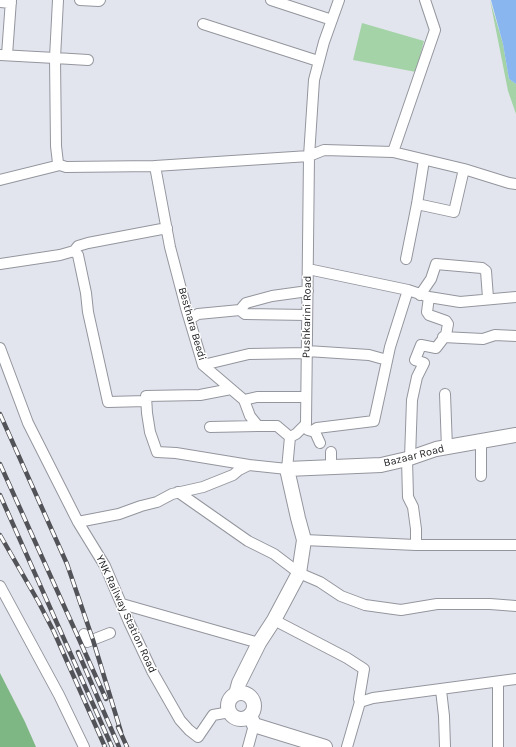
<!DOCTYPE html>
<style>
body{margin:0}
canvas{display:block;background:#e3e5ee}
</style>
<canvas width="516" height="747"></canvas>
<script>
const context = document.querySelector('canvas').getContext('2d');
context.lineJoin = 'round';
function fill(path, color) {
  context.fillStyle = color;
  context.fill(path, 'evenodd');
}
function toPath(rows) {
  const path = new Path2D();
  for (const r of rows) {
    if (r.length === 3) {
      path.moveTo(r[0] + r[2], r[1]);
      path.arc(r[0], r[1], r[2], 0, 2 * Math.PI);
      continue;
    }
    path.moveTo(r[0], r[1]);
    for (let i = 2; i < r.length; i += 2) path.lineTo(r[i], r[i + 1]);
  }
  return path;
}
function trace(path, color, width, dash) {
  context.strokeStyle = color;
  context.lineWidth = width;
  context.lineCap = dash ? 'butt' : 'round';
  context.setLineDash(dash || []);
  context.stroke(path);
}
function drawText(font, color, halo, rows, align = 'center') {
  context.font = font + ' Karla,sans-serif';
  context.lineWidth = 3;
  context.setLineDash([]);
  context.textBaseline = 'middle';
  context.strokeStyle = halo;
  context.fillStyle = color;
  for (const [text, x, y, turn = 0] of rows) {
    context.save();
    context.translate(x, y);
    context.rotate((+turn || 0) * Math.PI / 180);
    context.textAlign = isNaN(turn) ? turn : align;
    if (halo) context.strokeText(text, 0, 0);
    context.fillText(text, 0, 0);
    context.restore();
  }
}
fill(toPath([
 [490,0,503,44,509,79,516,84,516,114,508,91],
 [362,23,424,41,416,72,353,60]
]), '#a4d3a8');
fill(toPath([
 [0,673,25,722,36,747,0,747]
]), '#7fb784');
fill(toPath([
 [491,0,516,0,516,84,509,79,503,44]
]), '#8ab6ef');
const street = toPath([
 [58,0,55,58,88,60],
 [80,0,99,1,100,0],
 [271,0,332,20],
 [0,2,11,3],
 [203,24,318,61],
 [0,55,55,58,56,146,58,163,60,165],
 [7,55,11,0],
 [393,152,435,30,425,0],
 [155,166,170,247,186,308,203,365,244,400,250,416,258,426,277,426,290,437],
 [0,180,60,165,66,167,155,166,309,156,324,150,393,152,464,169,509,183,516,184],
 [417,204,454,212,464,169],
 [74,251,78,255,86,293,88,312,108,402,146,401],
 [406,259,417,204,424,160],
 [0,264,60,255,74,251,78,246,88,243,167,228],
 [308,269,408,290,390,347,374,421,317,428,312,431],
 [408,290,429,297,427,312,429,315,446,321,448,324,446,335,436,348,421,345,415,360,424,363,417,377,412,400,410,458],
 [420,295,431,279,436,264,482,268,486,271,488,298],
 [429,297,460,302,516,297],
 [240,310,245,314,307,315],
 [190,319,198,314,240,310,246,303,272,296,308,291],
 [443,337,483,339,495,335,516,336],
 [0,348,28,423,78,522,105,566,129,622,152,671,180,720,189,730,198,737,213,715,230,712],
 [307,351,369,355,387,360],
 [203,365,249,354,307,353],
 [231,389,200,395,146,396,147,413,150,432,157,452,176,453,249,465],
 [445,394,447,448],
 [244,400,257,397,306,397],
 [210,427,258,426],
 [308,430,315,432,320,443],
 [481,442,481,476],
 [331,452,331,468],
 [178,492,248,541,274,554,299,573,320,582,341,596,365,605,401,610,437,604,490,604,516,606],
 [78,522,119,514,141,506,157,502,172,494,203,487,233,475,239,470,249,465,287,469,290,437,296,434,306,424,309,156,314,80,324,42,339,0],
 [304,540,416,545,416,529,413,507,408,497,407,459],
 [416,545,516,545],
 [0,586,59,695,84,747],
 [122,604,259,643],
 [274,620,347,658,364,669,359,699,360,702],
 [84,634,87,642,110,633],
 [441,690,444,716,445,747],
 [248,747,254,725],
 [347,747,360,702,373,698,516,679],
 [498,747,498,682]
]);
const secondary = toPath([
 [241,706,13],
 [236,694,239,683,259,643,274,620,299,573,304,540,298,518,287,469,381,465,407,459,436,449,516,435],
 [250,715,254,725,325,747]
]);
trace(street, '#94969e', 12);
trace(secondary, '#94969e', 16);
trace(street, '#fff', 10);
trace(secondary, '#fff', 14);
const rail = toPath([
 [0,414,67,564,93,640,121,732],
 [0,464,106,699],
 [0,495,112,747],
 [0,535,38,601,54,632,105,747],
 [78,652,119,747],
 [118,727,127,747]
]);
trace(rail, '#525358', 4.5);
trace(rail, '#fff', 3, [9]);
drawText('11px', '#232427', '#fff', [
 ["Pushkarini Road",307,317,-89],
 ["Besthara Beedi",192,324,74],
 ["Bazaar Road",414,456,-14],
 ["YNK Railway Station Road",126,614,65]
]);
</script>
